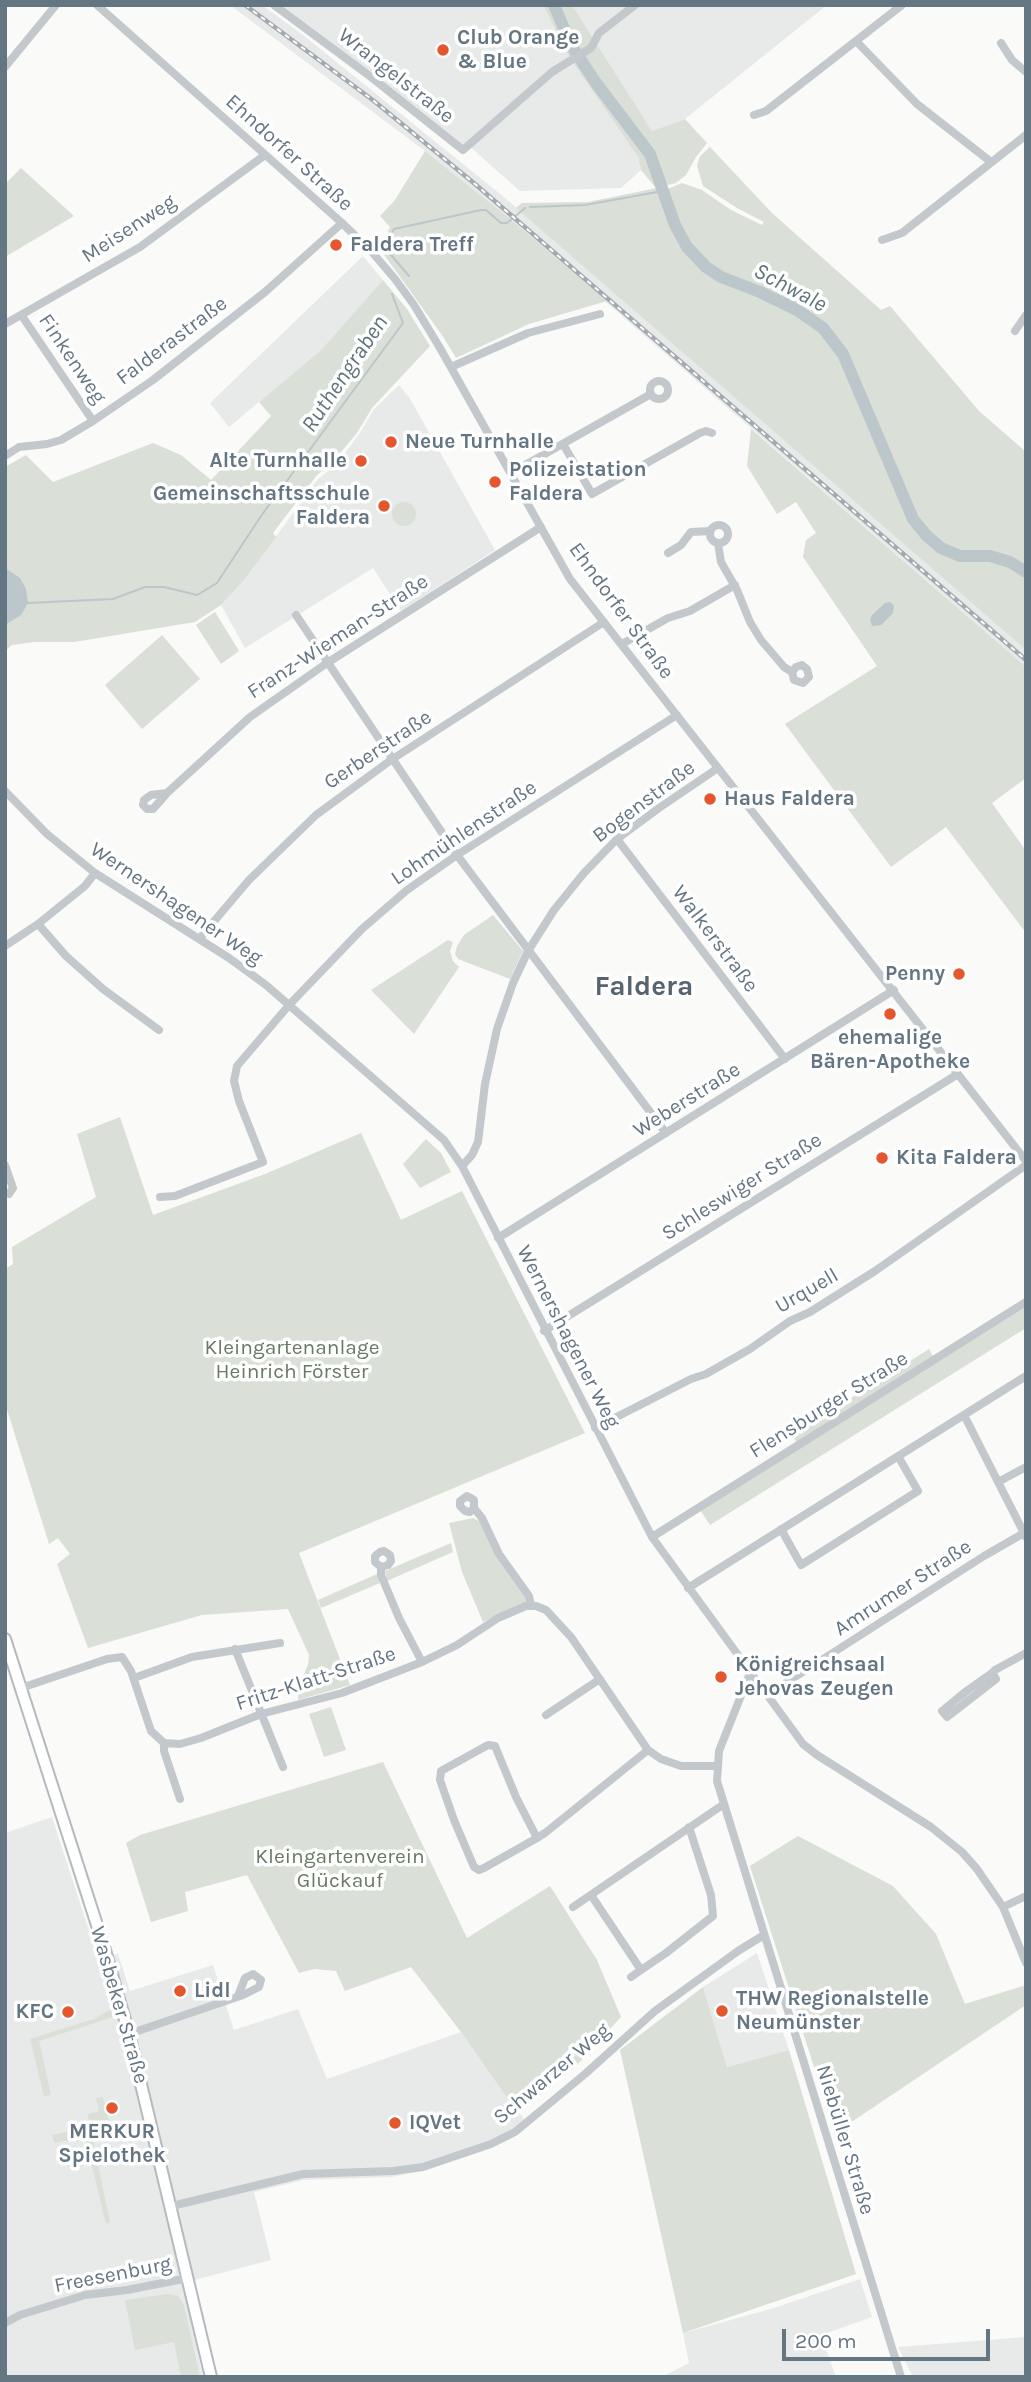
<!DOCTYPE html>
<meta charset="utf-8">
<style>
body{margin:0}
#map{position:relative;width:1031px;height:2382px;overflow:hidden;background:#fafaf8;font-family:Karla,sans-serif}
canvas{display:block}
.frame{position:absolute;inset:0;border:7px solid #657683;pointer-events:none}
.scale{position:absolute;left:782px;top:2329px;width:208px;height:32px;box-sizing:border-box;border:4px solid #657683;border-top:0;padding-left:9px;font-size:21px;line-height:24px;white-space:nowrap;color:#657683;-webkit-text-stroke:5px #fff;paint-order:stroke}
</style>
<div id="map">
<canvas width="1031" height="2382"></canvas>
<div class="frame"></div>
<div class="scale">200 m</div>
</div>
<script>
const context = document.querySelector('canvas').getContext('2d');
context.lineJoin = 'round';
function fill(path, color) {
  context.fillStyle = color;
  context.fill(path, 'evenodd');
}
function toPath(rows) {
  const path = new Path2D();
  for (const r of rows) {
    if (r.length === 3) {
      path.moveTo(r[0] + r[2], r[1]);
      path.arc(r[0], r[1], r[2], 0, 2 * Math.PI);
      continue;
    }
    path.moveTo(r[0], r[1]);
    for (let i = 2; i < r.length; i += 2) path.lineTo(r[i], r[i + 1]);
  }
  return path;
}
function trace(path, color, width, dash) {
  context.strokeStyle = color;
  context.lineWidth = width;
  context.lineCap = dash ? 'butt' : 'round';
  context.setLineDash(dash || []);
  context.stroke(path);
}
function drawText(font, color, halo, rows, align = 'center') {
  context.font = font + ' Karla,sans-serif';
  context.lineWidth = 7;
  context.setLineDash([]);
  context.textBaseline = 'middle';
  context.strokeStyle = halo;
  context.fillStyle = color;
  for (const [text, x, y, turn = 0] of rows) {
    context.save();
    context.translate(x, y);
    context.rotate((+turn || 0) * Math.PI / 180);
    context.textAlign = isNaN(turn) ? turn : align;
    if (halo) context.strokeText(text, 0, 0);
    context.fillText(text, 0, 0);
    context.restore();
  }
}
fill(toPath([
 [230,5,262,5,303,35,504,197,1026,650,1026,667,508,217,425,151],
 [274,5,543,5,569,57,638,157,641,170,621,188,520,191,469,146,463,150],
 [572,5,827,5,685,119,652,131],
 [363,256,383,280,321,350,229,427,210,403],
 [399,385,409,397,495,550,401,611,373,568,245,648,221,605,244,580,318,479,336,465,360,433,374,409],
 [52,1817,98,1958,118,1954,130,1991,213,1965,234,2030,298,2009,327,2079,461,2032,529,2126,521,2132,424,2170,392,2177,304,2180,254,2192,271,2260,183,2283,203,2377,5,2377,5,1833],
 [757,1953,789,2050,727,2067,703,1987],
 [860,2279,872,2317,821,2335,836,2377,662,2377,689,2363,683,2333,774,2308],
 [1026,2337,1026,2377,913,2377,898,2347]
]), '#e8e9e9');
fill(toPath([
 [543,5,572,5,652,131,685,119,707,143,696,157,686,175,676,183,656,188,641,170,638,157,569,57],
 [710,147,772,213,881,310,890,306,979,411,1026,452,1026,650,516,208,522,203,588,202,662,187,663,191,682,183,702,190,731,210,762,225,764,222,737,208,703,186,697,166,700,156],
 [425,151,508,217,607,301,529,324,456,358,444,338,380,249,390,227,380,216,395,200],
 [21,168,74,216,5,257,5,184],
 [383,280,407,309,430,346,372,408,357,433,331,464,317,475,273,533,276,537,244,580,221,605,195,622,74,642,35,642,12,645,5,651,5,467,26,455,53,482,153,443,181,455,211,480,271,416,259,402,321,350],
 [751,429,1026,667,1026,778,992,803,1026,851,1026,933,946,827,891,867,785,724,877,666,803,557,806,540,816,533,796,502,777,514,747,466],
 [404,514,12],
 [215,612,239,651,221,664,196,625],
 [162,635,200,679,142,729,105,685],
 [493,915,523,951,510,979,458,959,455,954,457,946,464,935],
 [448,940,453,942,450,951,453,961,459,967,414,1034,371,990],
 [120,1117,153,1215,265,1174,361,1133,401,1220,462,1191,585,1433,299,1553,350,1685,298,1700,299,1686,308,1665,309,1655,288,1609,202,1615,88,1648,57,1564,70,1554,58,1538,49,1544,5,1403,5,1269,13,1264,12,1247,96,1197,77,1134],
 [426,1139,441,1153,451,1172,420,1188,403,1164],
 [1026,1307,1026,1328,710,1525,700,1510],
 [929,1349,933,1356,796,1442,792,1435],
 [473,1518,481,1522,528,1600,527,1602,483,1622,462,1572,449,1523],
 [451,1543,453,1552,387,1581,385,1571],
 [377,1574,380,1583,321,1608,318,1600],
 [331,1707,346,1750,324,1757,309,1714],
 [383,1762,467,1938,550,1886,597,1960,621,2017,575,2067,518,2113,461,2032,411,1967,345,1991,336,1971,315,1969,299,1973,247,1875,185,1892,188,1911,151,1922,126,1843,140,1835],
 [798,1836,893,1886,936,1934,965,2004,1026,1985,1026,2005,835,2133,750,1866],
 [703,1987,727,2067,789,2050,856,2274,683,2333,620,2050],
 [111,2009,113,2017,39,2041,51,2095,44,2096,30,2039,94,2019],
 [103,2097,109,2122,90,2127,110,2222,106,2224,85,2137,54,2143,52,2135,89,2127,88,2114,99,2111,96,2098],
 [168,2294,178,2296,184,2305,200,2377,181,2377,174,2342,135,2350,125,2300]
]), '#dadfd7');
fill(toPath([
 [5,568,20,578,26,589,28,603,21,615,5,625],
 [890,602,894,606,893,613,881,625,872,626,870,620,872,615,885,603]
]), '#bbc7cb');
trace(toPath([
 [530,207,585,205,663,191],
 [409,276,385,248,394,229,481,210,486,210,501,223,507,223,525,208],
 [28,603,113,599,145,587,164,587,197,595,217,583,261,516,403,323,392,294]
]), '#bbc7cb', 2);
trace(toPath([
 [554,5,571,45,596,83,650,154,675,225,687,247,706,267,721,277,760,292,797,310,823,328,843,354,913,519,926,535,941,548,960,556,990,556,1010,562,1026,572]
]), '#bbc7cb', 12);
const major = toPath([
 [5,1639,105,1950,129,2034,211,2377]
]);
trace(major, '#b5babe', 14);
trace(toPath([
 [97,5,342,223,371,251,395,279,414,305,440,348,570,579,1026,1161],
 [274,5,371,77,463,150,552,72,591,48,599,33,635,5],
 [856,41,917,104,991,162],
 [1001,43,1012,60,1026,72],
 [5,67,56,5],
 [754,115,766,111,902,5],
 [882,240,902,233,1026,135],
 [22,316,93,421],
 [5,324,140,247,265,155],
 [1015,331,1026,315],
 [451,367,528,333,600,314],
 [659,390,9],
 [563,444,592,494,700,433,706,431,712,433],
 [5,456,19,447,47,444,61,440,93,421,153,380,265,292,342,223],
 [511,473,651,394],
 [719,534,9],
 [718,543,721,562,737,590,750,622,761,640,784,667,792,672,794,680,803,683,809,677,807,669,802,665,796,667,792,672],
 [668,553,681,545,691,532,710,531],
 [296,615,457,855,666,1133],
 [622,644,668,618,690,611,735,585],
 [5,791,47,834,95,873,229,958,266,985,444,1140,462,1166,652,1537,803,1744,817,1755,931,1827,962,1852,977,1869,1003,1907,1026,1963],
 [167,793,153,809,147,809,143,805,144,800,151,795,167,793,250,717,327,663,541,527],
 [617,839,785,1059],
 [38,924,66,956,103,989,159,1030],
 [199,939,249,880,316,815,391,760,604,622],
 [5,946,38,924,85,886,95,873],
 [5,1165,13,1188,9,1194],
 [462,1166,472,1155,478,1142,485,1084,497,1029,513,983,528,951,554,910,584,873,617,839,659,808,718,768],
 [160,1197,175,1196,263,1162,239,1101,234,1081,237,1066,290,1004,362,929,407,890,457,855,677,715],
 [498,1238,894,990],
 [544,1331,958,1074],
 [964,1415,1026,1537],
 [595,1428,691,1379,706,1374,750,1349,790,1321,810,1312,875,1271,1026,1165],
 [998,1482,1026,1467],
 [474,1508,470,1512,465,1511,460,1506,460,1501,467,1496,474,1500,474,1508,482,1518,499,1554,529,1596,531,1605],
 [781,1529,801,1565,918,1491,898,1456],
 [652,1537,1026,1302],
 [381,1567,375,1562,375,1556,380,1552,384,1551,390,1555,391,1561,388,1565,381,1567,381,1575,399,1618,422,1662],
 [688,1588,1026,1376],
 [235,1649,283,1767],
 [750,1673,719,1751,717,1781,901,2377],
 [992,1673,996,1679,947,1717,942,1711,959,1697,968,1690,992,1673,995,1670,1026,1653],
 [134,1678,192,1657,280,1643],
 [21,1688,107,1659,122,1657,131,1671,151,1731,164,1743,180,1744,201,1738,261,1714,342,1693,422,1662,457,1645,498,1618,526,1606,536,1606,546,1610,571,1637,648,1750,661,1759,681,1766,716,1766],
 [767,1695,984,1556,1024,1533],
 [546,1715,600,1679],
 [164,1743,164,1751,180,1799],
 [537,1838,516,1797,495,1746,488,1745,441,1771,440,1780,454,1820,474,1867,479,1870,484,1868,537,1838,545,1833,648,1750],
 [591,1895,641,1970,666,1953,713,1916,711,1895,689,1827],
 [573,1907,724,1804],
 [1003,1907,1026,1896],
 [631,1977,641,1970],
 [129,2034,243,1995,259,1987,261,1980,253,1974,245,1978,238,1996],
 [172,2206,303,2174,393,2171,423,2167,491,2144,515,2132,585,2074,655,2011,738,1951,764,1935],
 [5,2323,20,2315,85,2295,127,2290,188,2278]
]), '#c3c8cc', 8);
trace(major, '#fff', 10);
const rail = toPath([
 [245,5,374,101,475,184,1026,660]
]);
trace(rail, '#a2aab0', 4.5);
trace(rail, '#fff', 2, [5]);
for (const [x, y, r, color] of [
 [443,50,7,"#e4572e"],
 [336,245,7,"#e4572e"],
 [391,442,7,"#e4572e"],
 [361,461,7,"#e4572e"],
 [495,482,7,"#e4572e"],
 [384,506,7,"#e4572e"],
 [710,799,7,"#e4572e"],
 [959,974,7,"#e4572e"],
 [890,1014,7,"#e4572e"],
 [882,1158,7,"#e4572e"],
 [721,1677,7,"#e4572e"],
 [180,1991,7,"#e4572e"],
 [722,2011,7,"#e4572e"],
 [68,2012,7,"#e4572e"],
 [112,2108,7,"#e4572e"],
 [395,2123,7,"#e4572e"]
]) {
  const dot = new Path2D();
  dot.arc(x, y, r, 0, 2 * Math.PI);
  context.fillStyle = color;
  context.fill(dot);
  trace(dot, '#fff', 2.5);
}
drawText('bold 21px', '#657683', '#fff', [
 ["Club Orange",457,38],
 ["& Blue",457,62],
 ["Faldera Treff",350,245],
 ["Neue Turnhalle",405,442],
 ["Alte Turnhalle",347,461,"right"],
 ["Polizeistation",509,470],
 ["Faldera",509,494],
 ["Gemeinschaftsschule",370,494,"right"],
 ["Faldera",370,518,"right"],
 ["Haus Faldera",724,799],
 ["Penny",945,974,"right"],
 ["ehemalige",890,1038,"center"],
 ["Bären-Apotheke",890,1062,"center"],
 ["Kita Faldera",896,1158],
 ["Königreichsaal",735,1665],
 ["Jehovas Zeugen",735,1689],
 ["Lidl",194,1991],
 ["THW Regionalstelle",736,1999],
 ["Neumünster",736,2023],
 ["KFC",54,2012,"right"],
 ["IQVet",409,2123],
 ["MERKUR",112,2132,"center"],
 ["Spielothek",112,2156,"center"]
], 'left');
drawText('21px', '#657683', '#fff', [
 ["Wrangelstraße",396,76,38],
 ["Ehndorfer Straße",289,153,42],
 ["Meisenweg",129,229,-33],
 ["Falderastraße",172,341,-37],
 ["Finkenweg",72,359,56],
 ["Ehndorfer Straße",621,611,54],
 ["Franz-Wieman-Straße",338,637,-33],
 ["Gerberstraße",378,750,-34],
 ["Bogenstraße",644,802,-37],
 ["Lohmühlenstraße",464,833,-34],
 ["Wernershagener Weg",176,904,34],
 ["Walkerstraße",715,939,53],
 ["Weberstraße",687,1100,-32],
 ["Schleswiger Straße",742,1187,-32],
 ["Urquell",807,1291,-30],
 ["Wernershagener Weg",568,1337,63],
 ["Flensburger Straße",829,1405,-32],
 ["Amrumer Straße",903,1588,-33],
 ["Fritz-Klatt-Straße",316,1679,-18],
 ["Wasbeker Straße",119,2005,74],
 ["Schwarzer Weg",552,2074,-40],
 ["Niebüller Straße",845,2140,73],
 ["Freesenburg",113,2275,-11]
]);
drawText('21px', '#687a64', '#fff', [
 ["Kleingartenanlage",292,1348],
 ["Heinrich Förster",292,1372],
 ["Kleingartenverein",340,1857],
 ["Glückauf",340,1881]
]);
drawText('italic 23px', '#60757c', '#fff', [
 ["Schwale",790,288,28],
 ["Ruthengraben",345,374,-56]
]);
drawText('bold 28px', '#57646e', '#fff', [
 ["Faldera",644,987]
]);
</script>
